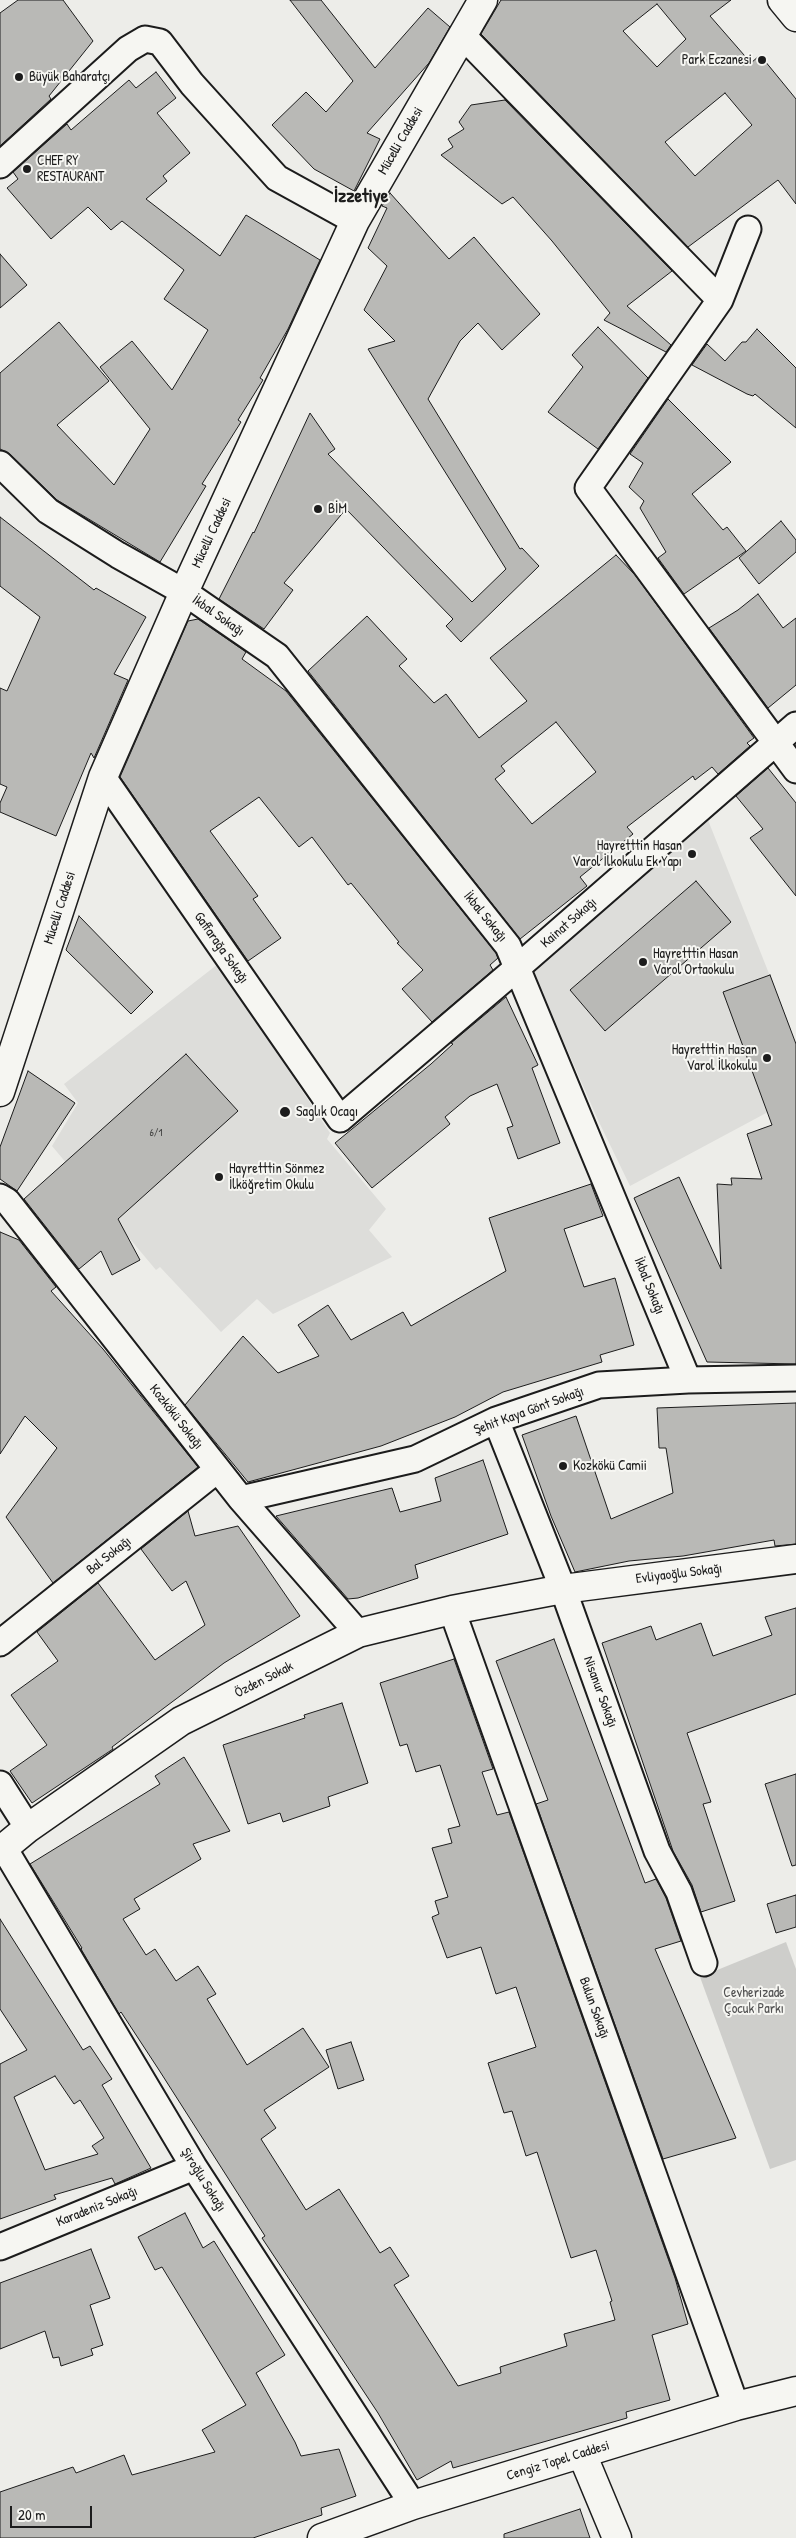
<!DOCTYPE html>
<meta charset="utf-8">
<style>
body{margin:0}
#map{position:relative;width:796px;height:2538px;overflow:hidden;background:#edede9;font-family:"Patrick Hand",sans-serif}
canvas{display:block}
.scale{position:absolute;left:10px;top:2506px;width:82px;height:22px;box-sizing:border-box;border:2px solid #1c1c1c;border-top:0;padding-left:6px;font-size:15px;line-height:18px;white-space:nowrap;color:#1c1c1c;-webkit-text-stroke:4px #f6f6f2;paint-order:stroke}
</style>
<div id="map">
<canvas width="796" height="2538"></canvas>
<div class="scale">20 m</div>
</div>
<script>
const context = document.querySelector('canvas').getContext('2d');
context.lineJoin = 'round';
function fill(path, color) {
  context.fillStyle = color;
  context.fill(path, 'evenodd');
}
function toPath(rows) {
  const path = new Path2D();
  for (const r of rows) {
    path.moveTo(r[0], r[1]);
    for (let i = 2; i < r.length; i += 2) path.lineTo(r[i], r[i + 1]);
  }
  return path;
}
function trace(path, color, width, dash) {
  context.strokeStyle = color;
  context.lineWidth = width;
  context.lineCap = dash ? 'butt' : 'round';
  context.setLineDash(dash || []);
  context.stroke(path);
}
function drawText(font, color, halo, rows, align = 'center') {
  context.font = font + ' "Patrick Hand",sans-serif';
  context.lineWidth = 4;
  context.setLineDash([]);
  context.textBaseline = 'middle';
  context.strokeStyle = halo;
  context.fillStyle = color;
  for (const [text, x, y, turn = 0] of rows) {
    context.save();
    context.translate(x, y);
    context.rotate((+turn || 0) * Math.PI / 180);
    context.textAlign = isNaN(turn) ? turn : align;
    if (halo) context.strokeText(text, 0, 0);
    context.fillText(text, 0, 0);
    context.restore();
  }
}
fill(toPath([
 [706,815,791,1029,778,1034,796,1097,630,1186,598,1120,531,967],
 [218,964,330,1133,327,1139,386,1209,369,1230,392,1257,273,1314,257,1299,221,1332,160,1267,156,1270,52,1146,78,1103,64,1084]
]), '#ddddda');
fill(toPath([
 [786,1942,796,1969,796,2160,770,2169,700,1977]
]), '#cececb');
const building = toPath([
 [18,0,63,0,93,41,49,96,51,99,0,146,0,13,18,0],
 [290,0,321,0,375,68,428,8,450,27,429,63,367,133,380,139,354,191,314,169,272,125,306,92,326,112,353,81,290,0],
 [501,0,731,0,710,16,751,63,760,55,796,99,796,204,778,180,688,247,481,34,501,0],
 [657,4,686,39,657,67,623,31,657,4],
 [725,93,752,125,695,176,665,142,725,93],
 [156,72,176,98,157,113,190,153,163,176,167,181,146,199,220,256,246,215,320,260,288,329,260,378,263,380,238,420,241,422,202,484,206,486,160,562,57,500,10,454,0,449,0,373,59,322,109,381,57,425,114,485,150,429,100,367,132,341,172,390,208,330,164,299,184,270,122,221,111,230,88,207,51,239,7,188,18,179,13,172,67,124,71,130,129,80,136,88,156,72],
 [505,100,672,271,627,306,671,345,666,352,604,320,610,313,552,241,513,197,502,204,441,155,453,147,448,139,464,129,459,122,471,105,505,100],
 [390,193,449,259,474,237,540,314,502,350,478,323,460,341,428,399,520,549,522,548,539,566,461,642,446,626,453,619,346,509,284,583,293,590,264,629,219,599,253,532,254,533,310,413,335,449,328,454,472,602,506,569,368,349,395,341,364,310,387,266,368,248,387,208,382,206,390,193],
 [0,254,27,285,0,308,0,254],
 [598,327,648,378,598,449,548,412,583,367,572,355,598,327],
 [757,329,796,368,796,428,755,394,753,396,747,394,692,365,707,344,725,361,742,342,746,342,757,329],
 [668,399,731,462,692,494,723,530,727,527,746,551,684,594,658,558,666,552,640,508,644,501,629,487,643,463,630,454,668,399],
 [0,517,94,590,96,588,146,617,114,674,128,680,94,758,91,753,56,836,0,812,0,803,7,787,0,784,0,688,7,691,40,617,0,586,0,517],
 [781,521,796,540,796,552,759,584,739,558,781,521],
 [616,555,635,575,754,738,747,743,750,746,718,774,712,767,695,780,693,776,627,827,633,834,580,877,587,886,520,939,308,671,367,616,407,659,399,666,434,703,446,694,479,738,527,701,490,658,616,555],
 [556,722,596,772,532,824,495,779,505,771,501,766,556,722],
 [758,594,783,628,796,618,796,685,768,708,709,628,738,610,758,594],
 [198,619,246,652,242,659,286,691,496,953,498,958,490,965,493,970,432,1022,402,989,423,970,397,943,399,942,351,883,348,885,312,837,299,847,259,797,210,831,258,896,253,899,281,938,248,961,120,777,188,621,198,619],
 [768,768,796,803,796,896,750,838,763,829,736,796,768,768],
 [696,881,731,922,605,1031,570,990,696,881],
 [79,916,153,992,131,1014,66,950,79,916],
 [770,975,796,1044,796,1364,707,1362,634,1198,679,1177,721,1269,717,1184,732,1185,731,1178,762,1179,747,1134,772,1125,723,992,770,975],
 [506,997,538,1065,532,1068,560,1143,518,1159,507,1128,513,1126,497,1084,470,1096,445,1117,450,1124,372,1188,335,1143,431,1064,453,1044,451,1043,506,997],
 [186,1054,238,1111,118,1219,140,1260,112,1275,101,1251,79,1269,24,1199,186,1054],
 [28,1071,75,1103,17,1191,0,1179,0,1147,28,1071],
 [591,1184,603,1216,564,1229,584,1287,615,1278,634,1345,600,1355,602,1362,503,1392,455,1417,381,1446,248,1482,185,1405,243,1336,278,1373,319,1356,298,1325,328,1305,351,1340,403,1312,411,1326,506,1271,489,1218,591,1184],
 [0,1232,19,1240,56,1287,51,1291,103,1349,198,1467,53,1583,6,1517,57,1448,25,1416,0,1454,0,1232],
 [796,1403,796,1544,775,1546,774,1540,683,1556,629,1561,575,1572,551,1516,522,1435,576,1416,611,1519,673,1493,666,1448,659,1448,657,1408,796,1403],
 [483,1460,508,1534,415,1565,418,1578,358,1598,348,1599,276,1516,392,1488,400,1512,441,1501,435,1478,483,1460],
 [188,1511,195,1536,238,1526,300,1616,224,1663,112,1747,113,1749,32,1803,10,1771,47,1745,11,1695,58,1661,37,1632,98,1583,155,1660,205,1625,186,1581,172,1591,141,1549,188,1511],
 [796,1608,796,1694,687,1733,711,1802,703,1804,735,1901,701,1912,692,1885,673,1851,602,1643,651,1626,656,1640,701,1623,713,1656,772,1635,765,1617,796,1608],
 [554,1639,645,1883,656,1879,666,1898,681,1941,655,1949,736,2138,663,2159,536,1804,548,1800,496,1661,554,1639],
 [454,1659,493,1769,482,1772,497,1815,509,1812,675,2278,688,2324,652,2335,670,2400,626,2412,627,2418,484,2459,453,2468,451,2461,417,2480,378,2413,262,2238,265,2236,159,2070,121,2012,119,2014,81,1949,82,1948,30,1864,160,1784,155,1776,184,1757,230,1831,193,1844,201,1859,134,1899,140,1909,123,1919,146,1955,155,1949,176,1981,198,1966,216,1994,207,1999,247,2065,303,2028,329,2067,264,2110,276,2128,261,2139,306,2210,339,2189,380,2253,390,2247,409,2276,394,2285,458,2386,501,2373,500,2367,567,2346,564,2334,615,2320,610,2302,612,2301,596,2250,571,2258,537,2152,526,2156,512,2111,504,2113,488,2063,536,2047,516,1987,496,1994,481,1947,447,1958,432,1917,439,1914,435,1901,448,1897,432,1848,452,1843,448,1829,460,1826,440,1765,416,1772,407,1744,400,1746,380,1683,454,1659],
 [342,1703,368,1783,328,1797,330,1806,283,1822,280,1813,248,1824,223,1745,305,1718,304,1715,342,1703],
 [796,1774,796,1865,792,1866,765,1784,796,1774],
 [796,1895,796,1927,776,1933,767,1904,796,1895],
 [0,1919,83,2050,90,2046,112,2079,102,2085,151,2168,115,2184,112,2178,54,2195,56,2199,0,2219,0,2064,27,2050,0,2009,0,1919],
 [55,2076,74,2104,80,2100,104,2138,92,2146,98,2154,45,2170,14,2097,55,2076],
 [351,2042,364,2080,338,2089,326,2050,351,2042],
 [185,2213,203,2248,214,2241,285,2355,256,2373,295,2442,301,2456,339,2449,356,2496,321,2508,322,2515,253,2538,0,2538,0,2492,73,2467,76,2473,124,2455,132,2475,215,2452,202,2430,246,2405,162,2267,155,2270,138,2237,185,2213],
 [91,2249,110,2298,90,2305,103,2345,91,2349,93,2355,61,2366,59,2357,53,2358,45,2331,0,2349,0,2283,91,2249],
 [580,2509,590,2538,504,2538,504,2534,580,2509]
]);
fill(building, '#b9b9b6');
trace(building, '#1c1c1c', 1);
const street = toPath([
 [462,35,720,300,588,488,796,770],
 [0,165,128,49,145,39,160,42,192,84,277,178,355,221],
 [720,300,748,229],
 [0,464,48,511,118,555,184,592,277,656,508,946,688,1380],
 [103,777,340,1119,517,968,796,725],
 [0,1197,7,1201,241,1499,358,1633],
 [496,1420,563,1589,657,1851,679,1892,704,1963],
 [241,1499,415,1459,496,1420,599,1385,688,1380,796,1378],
 [452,1610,736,2406],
 [0,1643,217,1470],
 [0,1784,28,1828],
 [4,1848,194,2167,413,2505],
 [0,2247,194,2167]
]);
const secondary = toPath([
 [782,0,796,17],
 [0,1092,103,777,184,592,355,221,483,0],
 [0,1851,28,1828,181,1721,358,1633,452,1610,563,1589,796,1559],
 [582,2454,617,2538],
 [322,2538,413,2505,736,2406,796,2391]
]);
trace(street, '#1c1c1c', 29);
trace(secondary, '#1c1c1c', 31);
trace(street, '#f6f6f2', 25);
trace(secondary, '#f6f6f2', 28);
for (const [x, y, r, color] of [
 [762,60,5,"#1c1c1c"],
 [19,77,5,"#1c1c1c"],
 [27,169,5,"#1c1c1c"],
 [318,509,5,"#1c1c1c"],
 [692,854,5,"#1c1c1c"],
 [643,962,5,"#1c1c1c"],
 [767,1058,5,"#1c1c1c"],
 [285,1112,6,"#1c1c1c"],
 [219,1177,5,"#1c1c1c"],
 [563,1466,5,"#1c1c1c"]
]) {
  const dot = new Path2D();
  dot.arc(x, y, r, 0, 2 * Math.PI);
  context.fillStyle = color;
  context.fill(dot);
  trace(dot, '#f6f6f2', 2);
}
drawText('11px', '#434342', null, [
 ["6/1",156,1133]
]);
drawText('14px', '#1c1c1c', '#f6f6f2', [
 ["Park Eczanesi",752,60,"right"],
 ["Büyük Baharatçı",29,77],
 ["CHEF RY",37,161],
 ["RESTAURANT",37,177],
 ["BİM",328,509],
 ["Hayretttin Hasan",682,846,"right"],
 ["Varol İlkokulu Ek Yapı",682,862,"right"],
 ["Hayretttin Hasan",653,954],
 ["Varol Ortaokulu",653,970],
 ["Hayretttin Hasan",757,1050,"right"],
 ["Varol İlkokulu",757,1066,"right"],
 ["Saglık Ocagı",296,1112],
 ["Hayretttin Sönmez",229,1169],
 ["İlköğretim Okulu",229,1185],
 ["Kozkökü Camii",573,1466]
], 'left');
drawText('14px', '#1c1c1c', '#f6f6f2', [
 ["Mücelli Caddesi",401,141,-60],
 ["Mücelli Caddesi",212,533,-65],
 ["İkbal Sokağı",218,616,35],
 ["Mücelli Caddesi",60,908,-72],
 ["İkbal Sokağı",485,917,51],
 ["Kainat Sokağı",569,923,-41],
 ["Gaffarağa Sokağı",221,948,55],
 ["İkbal Sokağı",649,1286,68],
 ["Şehit Kaya Gönt Sokağı",529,1411,-20],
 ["Kozkökü Sokağı",176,1417,52],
 ["Bal Sokağı",109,1556,-38],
 ["Evliyaoğlu Sokağı",679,1574,-7],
 ["Özden Sokak",264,1680,-27],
 ["Nisanur Sokağı",600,1692,70],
 ["Bulun Sokağı",594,2008,70],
 ["Şiroğlu Sokağı",203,2180,58],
 ["Karadeniz Sokağı",97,2207,-22],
 ["Cengiz Topel Caddesi",558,2461,-17]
]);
drawText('14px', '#515151', '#f6f6f2', [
 ["Cevherizade",754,1993],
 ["Çocuk Parkı",754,2009]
]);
drawText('bold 19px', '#1c1c1c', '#f6f6f2', [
 ["İzzetiye",361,197]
]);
</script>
